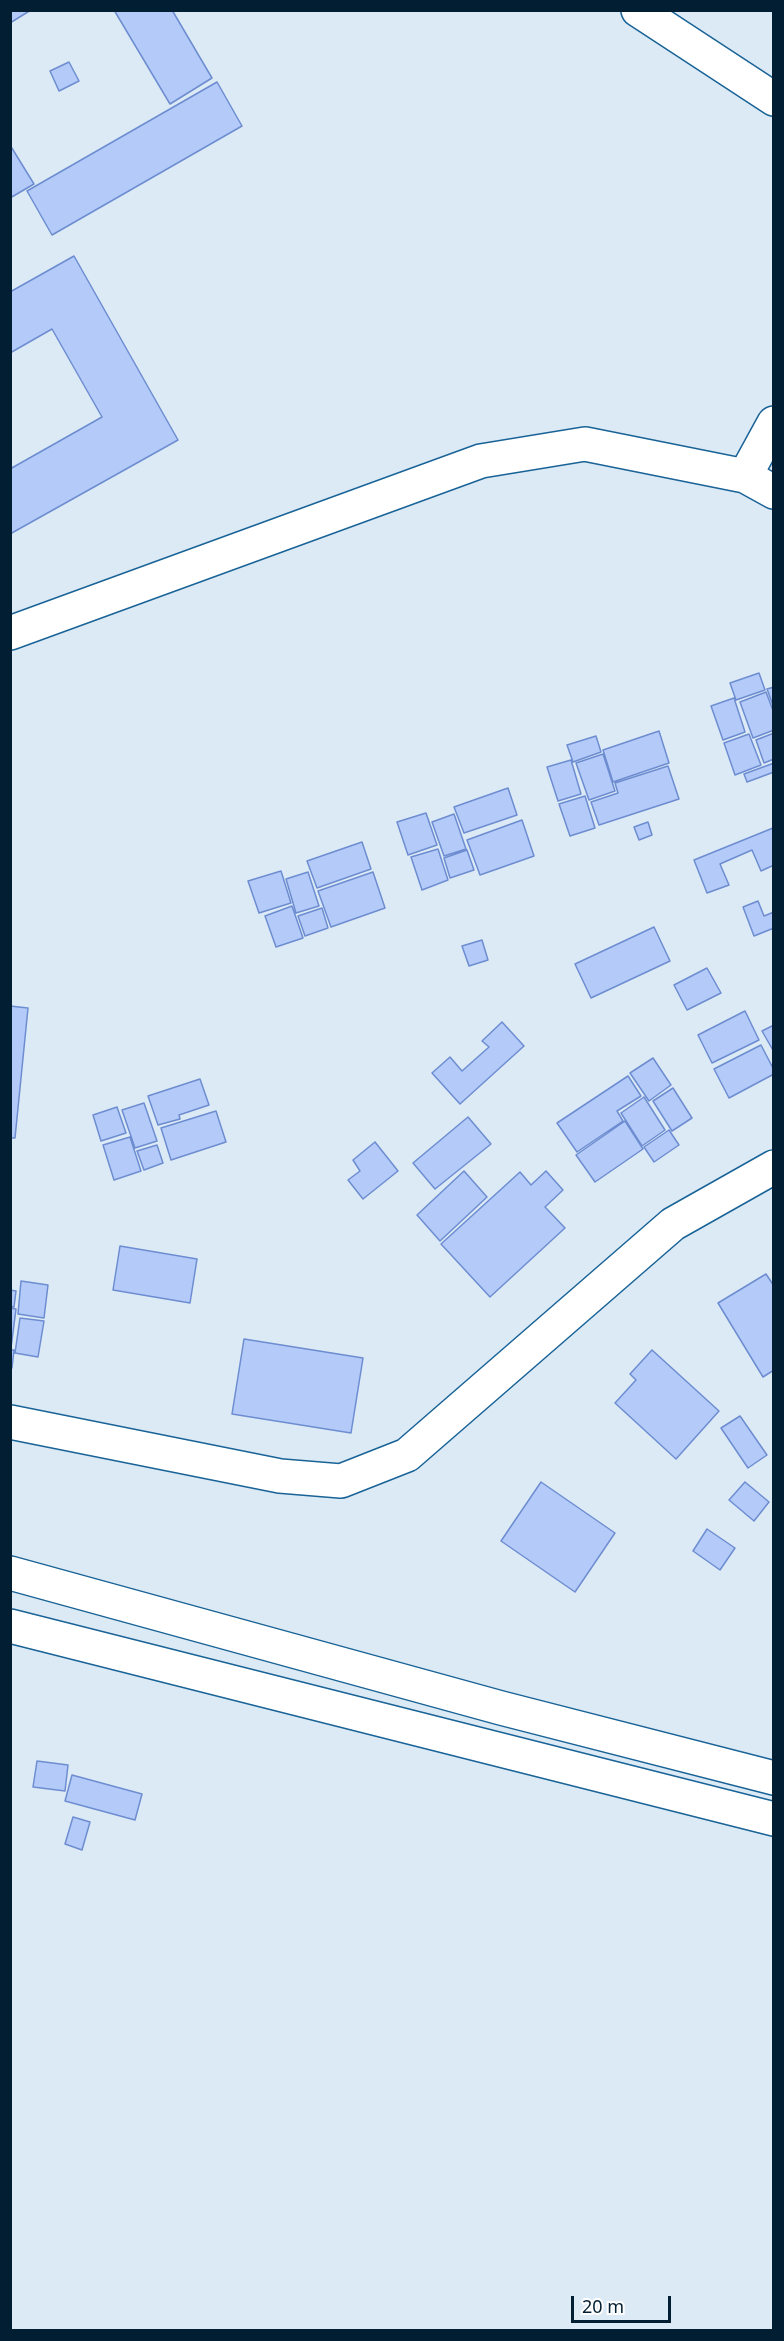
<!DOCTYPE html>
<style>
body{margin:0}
#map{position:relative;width:784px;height:2341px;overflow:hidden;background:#dceaf6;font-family:"Noto Sans",sans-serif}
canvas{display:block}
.frame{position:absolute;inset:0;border:12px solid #021e33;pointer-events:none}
.scale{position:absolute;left:571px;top:2296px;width:100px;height:27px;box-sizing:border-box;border:3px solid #021e33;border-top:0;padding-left:8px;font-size:18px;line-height:21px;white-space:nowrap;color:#021e33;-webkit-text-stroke:4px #fff;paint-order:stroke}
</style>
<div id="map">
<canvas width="784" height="2341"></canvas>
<div class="frame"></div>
<div class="scale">20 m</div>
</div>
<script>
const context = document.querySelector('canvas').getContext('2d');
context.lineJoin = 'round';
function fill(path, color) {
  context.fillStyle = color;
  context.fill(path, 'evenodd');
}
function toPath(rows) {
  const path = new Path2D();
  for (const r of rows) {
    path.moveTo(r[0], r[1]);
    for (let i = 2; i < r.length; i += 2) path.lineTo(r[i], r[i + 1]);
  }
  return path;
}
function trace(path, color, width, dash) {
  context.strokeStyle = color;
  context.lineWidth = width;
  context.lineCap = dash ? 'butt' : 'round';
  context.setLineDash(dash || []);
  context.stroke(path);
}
const building = toPath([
 [10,10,31,10,10,23,10,10],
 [114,10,172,10,212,78,170,104,114,10],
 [69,62,79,81,59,91,50,71,69,62],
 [217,82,242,126,52,235,27,191,217,82],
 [10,145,34,184,10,198,10,145],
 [74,256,178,440,10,534,10,469,102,417,52,329,10,353,10,292,74,256],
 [759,673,765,690,736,700,730,683,759,673],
 [774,687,774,708,767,689,774,687],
 [766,692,774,713,774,730,753,738,740,702,766,692],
 [734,698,745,732,723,740,711,706,734,698],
 [659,731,669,763,613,782,603,750,659,731],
 [774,733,774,759,764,763,756,740,774,733],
 [749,734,761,765,735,775,724,743,749,734],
 [596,736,601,752,573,762,567,745,596,736],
 [603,754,615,791,589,800,576,763,603,754],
 [571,760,581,794,558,801,547,767,571,760],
 [774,763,774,772,747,782,744,774,774,763],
 [668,766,679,799,599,825,591,802,618,793,615,783,668,766],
 [508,788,517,815,464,833,454,807,508,788],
 [585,796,595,828,570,836,559,804,585,796],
 [426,813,437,845,408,855,397,822,426,813],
 [454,814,466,849,444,856,432,822,454,814],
 [522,820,534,856,480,875,467,840,522,820],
 [648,822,652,835,639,840,634,827,648,822],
 [773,828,774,865,761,871,752,850,720,864,729,885,707,893,694,860,773,828],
 [362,842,371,869,317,888,307,861,362,842],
 [438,849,448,880,422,890,411,857,438,849],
 [467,850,474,870,450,878,444,858,467,850],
 [281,871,291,903,259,913,248,881,281,871],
 [308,872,319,906,296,913,286,879,308,872],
 [373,872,385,908,331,927,318,891,373,872],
 [758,901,764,916,774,912,774,928,754,936,743,907,758,901],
 [292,906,303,938,276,947,265,916,292,906],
 [322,908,328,928,305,936,298,916,322,908],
 [654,927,670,961,591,998,575,964,654,927],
 [482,940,488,960,469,966,462,946,482,940],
 [707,968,721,993,687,1010,674,985,707,968],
 [10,1006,28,1008,15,1138,10,1138,10,1006],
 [745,1011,759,1040,712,1063,698,1035,745,1011],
 [502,1022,524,1046,460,1104,432,1073,450,1057,462,1071,489,1047,482,1041,502,1022],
 [774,1025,774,1052,762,1031,774,1025],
 [761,1045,774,1070,774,1074,729,1098,714,1069,761,1045],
 [653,1058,671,1085,649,1101,630,1073,653,1058],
 [628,1076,641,1096,617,1111,623,1121,577,1152,557,1123,628,1076],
 [200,1079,209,1105,179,1115,180,1119,158,1125,148,1096,200,1079],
 [673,1088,692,1118,672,1131,653,1101,673,1088],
 [644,1097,665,1130,642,1146,621,1113,644,1097],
 [144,1103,157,1141,135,1148,122,1110,144,1103],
 [117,1107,126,1133,101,1141,93,1115,117,1107],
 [216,1111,226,1142,171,1160,161,1128,216,1111],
 [468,1117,491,1144,435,1189,413,1163,468,1117],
 [625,1121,643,1149,595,1182,576,1155,625,1121],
 [669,1130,679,1145,654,1162,644,1147,669,1130],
 [130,1137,141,1171,114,1180,103,1145,130,1137],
 [375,1142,398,1171,363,1199,348,1180,360,1171,353,1160,375,1142],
 [157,1145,163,1163,144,1170,137,1151,157,1145],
 [464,1171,487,1197,440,1241,417,1215,464,1171],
 [546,1171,563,1190,545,1207,565,1228,490,1297,441,1244,520,1172,531,1185,546,1171],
 [120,1246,197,1259,190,1303,113,1290,120,1246],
 [766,1274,774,1286,774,1370,763,1377,718,1303,766,1274],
 [21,1281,48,1285,44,1318,18,1314,21,1281],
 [10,1290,16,1291,14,1307,10,1306,10,1290],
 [10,1308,16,1309,11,1348,10,1348,10,1308],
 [20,1318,44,1321,38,1357,15,1353,20,1318],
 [244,1339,363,1358,351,1433,232,1414,244,1339],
 [10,1350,14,1350,12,1368,10,1368,10,1350],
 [652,1350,719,1411,676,1459,615,1403,636,1380,630,1374,652,1350],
 [740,1416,767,1455,748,1468,721,1428,740,1416],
 [541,1482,615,1533,575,1592,501,1541,541,1482],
 [745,1482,769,1502,754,1521,729,1500,745,1482],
 [707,1529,735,1548,720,1570,693,1551,707,1529],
 [37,1761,68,1765,65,1791,33,1787,37,1761],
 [72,1775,142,1794,135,1820,65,1801,72,1775],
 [73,1817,90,1822,82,1850,65,1844,73,1817]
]);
fill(building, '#b4cbfa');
trace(building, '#6d8dd0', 1.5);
const minor = toPath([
 [638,10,774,99],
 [745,476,774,423],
 [10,633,481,461,585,444,745,476,774,492],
 [10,1422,280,1476,341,1481,407,1455,673,1224,774,1167]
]);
const tertiary = toPath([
 [10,1573,501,1708,774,1778],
 [10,1626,774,1819]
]);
trace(minor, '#196397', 36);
trace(tertiary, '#196397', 36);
trace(minor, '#fff', 33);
trace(tertiary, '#fff', 33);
</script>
